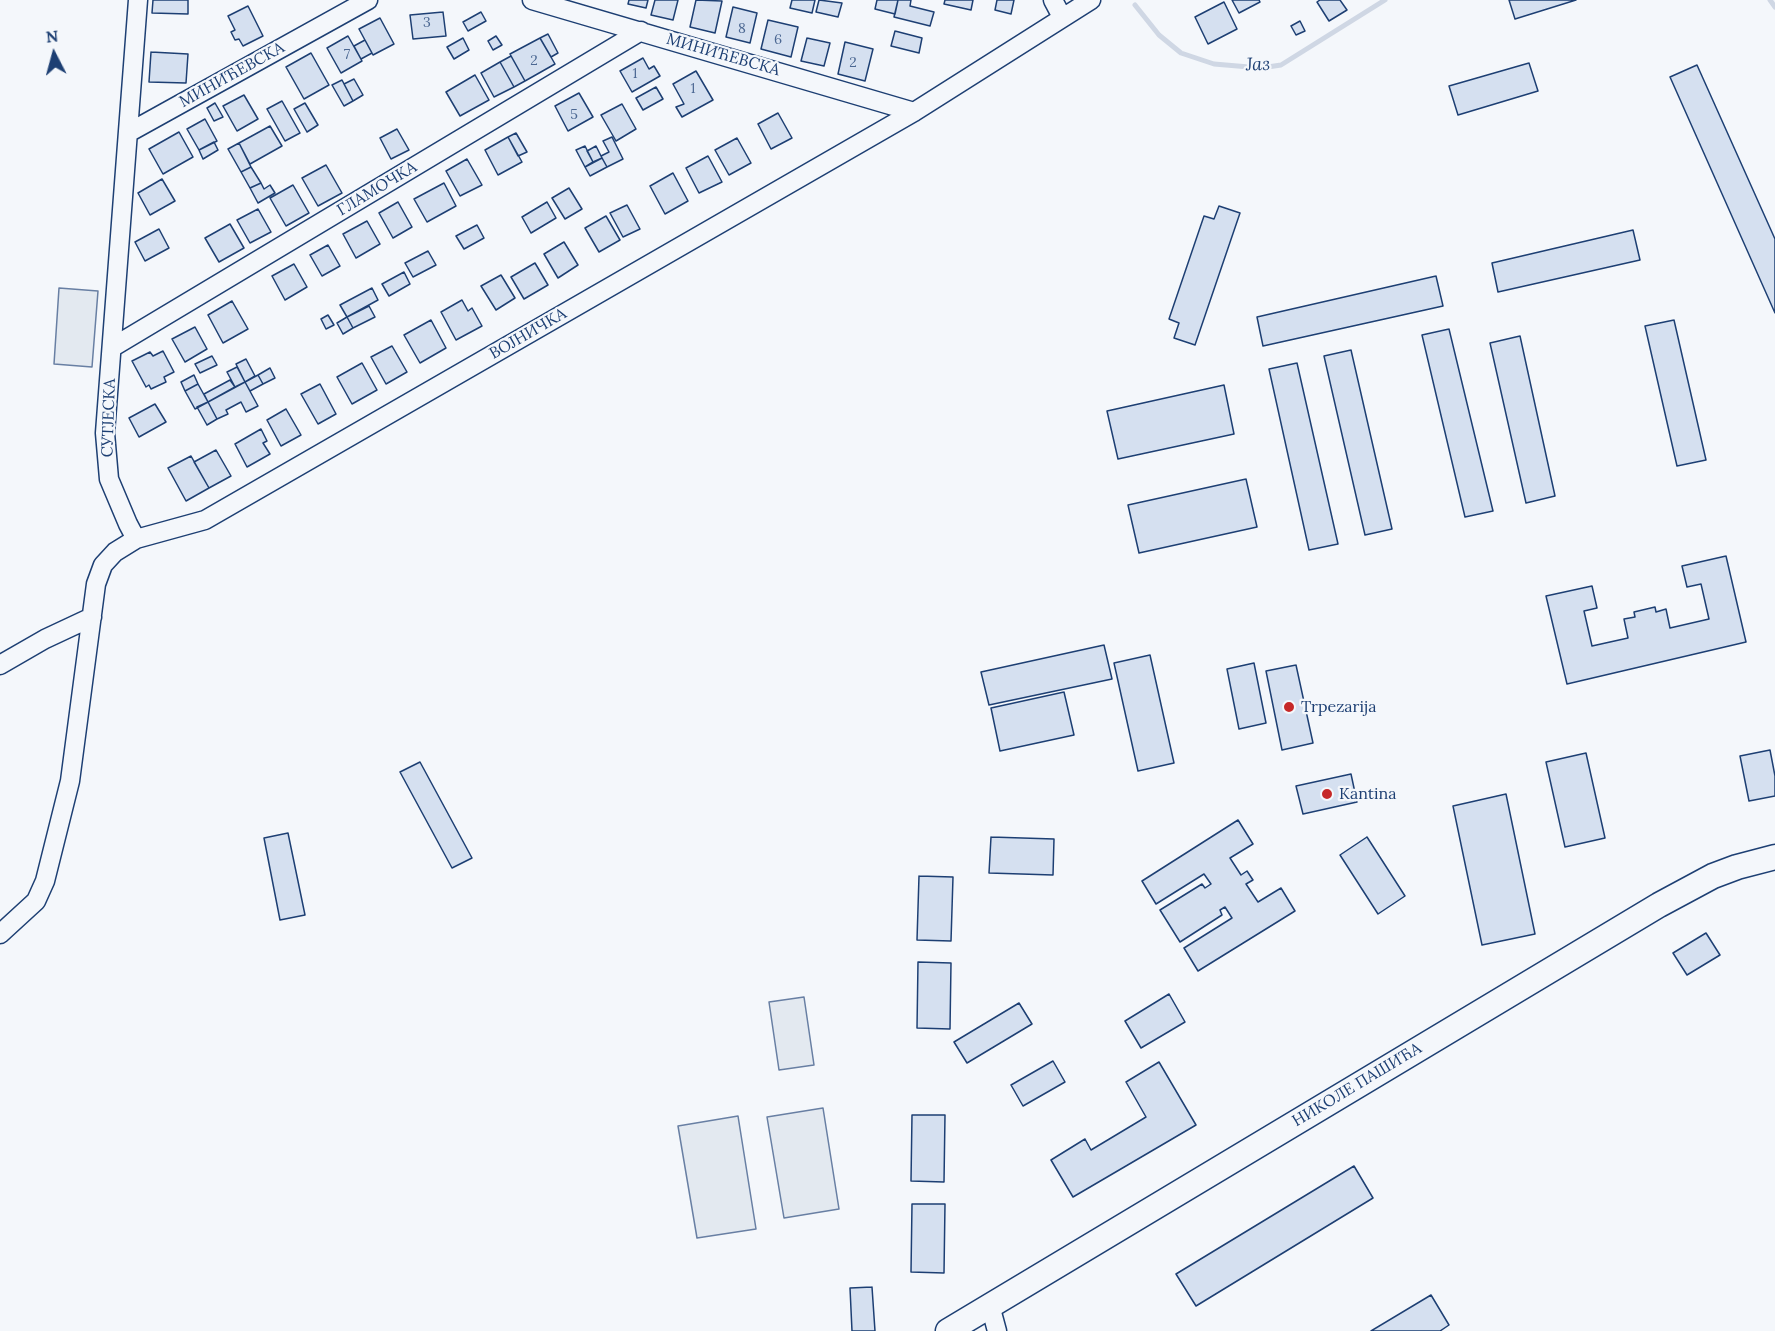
<!DOCTYPE html>
<meta charset="utf-8">
<style>
body{margin:0}
#map{position:relative;width:1775px;height:1331px;overflow:hidden;background:#f4f7fb;font-family:Lora,serif}
canvas{display:block}
.north{position:absolute;left:24px;top:24px;width:60px;height:60px;-webkit-text-stroke:4px #f4f7fb;paint-order:stroke;rotate:354deg;font-size:16px;font-weight:700;line-height:24px;text-align:center;color:#1d3f73}
.north::after{content:'';display:block;margin:auto;width:21px;height:27px;background:#1d3f73;clip-path:polygon(50% 0,100% 100%,50% 72%,0 100%)}
</style>
<div id="map">
<canvas width="1775" height="1331"></canvas>
<div class="north">N</div>
</div>
<script>
const context = document.querySelector('canvas').getContext('2d');
context.lineJoin = 'round';
function fill(path, color) {
  context.fillStyle = color;
  context.fill(path, 'evenodd');
}
function toPath(rows) {
  const path = new Path2D();
  for (const r of rows) {
    path.moveTo(r[0], r[1]);
    for (let i = 2; i < r.length; i += 2) path.lineTo(r[i], r[i + 1]);
  }
  return path;
}
function trace(path, color, width, dash) {
  context.strokeStyle = color;
  context.lineWidth = width;
  context.lineCap = dash ? 'butt' : 'round';
  context.setLineDash(dash || []);
  context.stroke(path);
}
function drawText(font, color, halo, rows, align = 'center') {
  context.font = font + ' Lora,serif';
  context.lineWidth = 4.5;
  context.setLineDash([]);
  context.textBaseline = 'middle';
  context.strokeStyle = halo;
  context.fillStyle = color;
  for (const [text, x, y, turn = 0] of rows) {
    context.save();
    context.translate(x, y);
    context.rotate((+turn || 0) * Math.PI / 180);
    context.textAlign = isNaN(turn) ? turn : align;
    if (halo) context.strokeText(text, 0, 0);
    context.fillText(text, 0, 0);
    context.restore();
  }
}
const green = toPath([
 [59,288,98,291,92,367,54,364,59,288],
 [804,997,814,1065,779,1070,769,1002,804,997],
 [823,1108,839,1209,784,1218,767,1117,823,1108],
 [738,1116,756,1229,697,1238,678,1126,738,1116]
]);
fill(green, '#e3e9f0');
trace(green, '#687fa3', 1.5);
trace(toPath([
 [1770,0,1775,7],
 [1135,5,1159,35,1181,53,1214,64,1261,68,1281,65,1385,0]
]), '#cfd7e4', 5);
const building = toPath([
 [153,0,188,0,188,14,152,13,153,0],
 [629,0,648,0,646,8,628,4,629,0],
 [655,0,678,0,673,20,651,15,655,0],
 [696,0,722,1,715,33,690,27,696,0],
 [792,0,815,0,812,13,790,8,792,0],
 [819,0,842,3,838,17,816,12,819,0],
 [877,0,898,0,895,14,875,9,877,0],
 [898,0,911,0,910,6,934,12,930,26,894,17,898,0],
 [945,0,973,0,971,10,944,4,945,0],
 [997,0,1014,0,1011,14,995,10,997,0],
 [1232,0,1259,0,1260,2,1239,13,1232,0],
 [1320,0,1340,0,1347,10,1329,21,1317,2,1320,0],
 [1509,0,1576,0,1515,19,1509,0],
 [1224,2,1237,29,1208,44,1195,17,1224,2],
 [248,6,263,36,243,46,239,39,235,40,231,32,235,30,228,16,248,6],
 [733,7,757,13,750,43,726,37,733,7],
 [443,12,446,36,413,39,410,15,443,12],
 [481,12,486,21,468,31,463,22,481,12],
 [380,18,394,44,373,55,359,29,380,18],
 [768,20,798,27,791,57,761,49,768,20],
 [1300,21,1305,31,1296,35,1291,26,1300,21],
 [895,31,922,38,919,53,891,46,895,31],
 [548,34,558,53,551,57,540,38,548,34],
 [348,36,362,61,341,73,327,48,348,36],
 [496,36,502,45,493,50,488,41,496,36],
 [463,38,469,50,454,59,447,47,463,38],
 [540,38,555,64,525,81,510,54,540,38],
 [807,38,830,43,824,66,801,61,807,38],
 [365,40,372,53,361,59,354,46,365,40],
 [845,42,873,49,865,81,838,74,845,42],
 [151,52,188,54,186,83,149,82,151,52],
 [311,53,329,85,304,99,286,67,311,53],
 [511,56,525,81,514,87,500,62,511,56],
 [643,58,649,69,654,66,660,76,632,92,620,71,643,58],
 [500,62,514,87,494,97,481,73,500,62],
 [1529,63,1538,91,1458,115,1449,86,1529,63],
 [1697,65,1775,239,1775,313,1670,77,1697,65],
 [696,71,713,100,682,117,676,107,684,104,673,84,696,71],
 [475,75,489,100,460,116,446,92,475,75],
 [354,79,363,95,353,101,344,84,354,79],
 [342,80,353,101,344,106,332,85,342,80],
 [656,87,663,99,643,110,636,98,656,87],
 [579,93,593,117,568,131,555,106,579,93],
 [244,95,258,119,237,131,223,106,244,95],
 [282,101,300,133,285,141,267,109,282,101],
 [215,103,223,117,214,121,207,108,215,103],
 [305,103,318,125,307,132,294,109,305,103],
 [622,104,636,129,616,141,601,115,622,104],
 [778,113,792,138,771,149,758,124,778,113],
 [205,119,217,141,199,150,187,129,205,119],
 [270,126,282,146,250,164,239,143,270,126],
 [397,129,409,150,391,159,380,138,397,129],
 [179,132,193,157,163,174,149,149,179,132],
 [516,133,527,152,518,156,508,137,516,133],
 [508,137,522,162,498,175,485,150,508,137],
 [612,137,623,159,607,167,601,156,609,152,603,141,612,137],
 [737,138,751,163,729,175,715,150,737,138],
 [214,142,218,150,203,159,199,150,214,142],
 [239,143,251,167,241,172,228,149,239,143],
 [585,146,593,162,585,167,576,150,585,146],
 [596,146,602,158,593,162,587,151,596,146],
 [708,156,722,182,699,193,686,168,708,156],
 [602,158,607,167,590,176,585,167,602,158],
 [467,159,482,185,460,196,446,171,467,159],
 [326,165,342,193,318,206,302,178,326,165],
 [251,167,261,183,250,188,241,172,251,167],
 [673,173,688,201,665,214,650,186,673,173],
 [162,179,175,201,150,215,138,193,162,179],
 [261,183,264,189,270,185,275,193,258,203,250,188,261,183],
 [444,183,456,206,427,222,414,199,444,183],
 [293,185,309,213,286,226,270,198,293,185],
 [569,188,582,209,565,219,552,198,569,188],
 [398,202,412,227,393,238,379,213,398,202],
 [547,202,556,218,531,233,522,217,547,202],
 [627,205,640,229,623,237,610,213,627,205],
 [1219,206,1240,213,1195,345,1174,338,1179,323,1169,319,1204,216,1214,219,1219,206],
 [258,209,271,232,250,243,237,220,258,209],
 [606,216,620,240,599,252,585,228,606,216],
 [367,221,380,244,356,258,343,234,367,221],
 [230,224,244,248,219,262,205,238,230,224],
 [477,225,484,238,464,249,456,236,477,225],
 [159,229,169,248,145,261,135,242,159,229],
 [1633,230,1640,260,1498,292,1492,263,1633,230],
 [564,242,578,265,558,278,544,254,564,242],
 [328,245,340,266,322,276,310,255,328,245],
 [428,251,436,265,413,277,405,263,428,251],
 [535,263,548,285,524,299,511,277,535,263],
 [294,264,307,287,285,300,272,276,294,264],
 [404,272,410,284,389,296,382,284,404,272],
 [501,275,515,298,496,310,481,286,501,275],
 [1436,276,1443,306,1263,346,1257,317,1436,276],
 [372,288,378,300,347,317,340,305,372,288],
 [462,300,468,311,472,308,482,326,456,340,441,312,462,300],
 [232,301,248,329,223,343,208,315,232,301],
 [369,306,375,317,353,328,347,317,369,306],
 [328,315,334,325,326,329,321,319,328,315],
 [347,317,353,328,343,334,337,323,347,317],
 [431,320,446,348,420,363,404,335,431,320],
 [1674,320,1706,460,1677,466,1645,326,1674,320],
 [195,327,207,349,185,362,172,339,195,327],
 [1449,329,1493,511,1465,517,1422,335,1449,329],
 [1520,336,1555,496,1526,503,1490,343,1520,336],
 [392,346,407,372,386,384,371,357,392,346],
 [1351,350,1392,529,1365,535,1324,356,1351,350],
 [163,351,174,372,164,377,166,382,151,389,149,385,146,387,132,361,150,352,153,356,163,351],
 [212,356,217,365,200,373,195,364,212,356],
 [246,359,255,376,245,382,236,364,246,359],
 [362,363,377,390,352,404,337,377,362,363],
 [1297,363,1338,544,1309,550,1269,369,1297,363],
 [237,367,245,382,235,387,227,372,237,367],
 [270,368,275,378,263,384,258,375,270,368],
 [194,375,198,384,185,391,181,382,194,375],
 [258,375,263,384,250,391,245,382,258,375],
 [230,380,235,387,208,402,204,394,230,380],
 [245,382,258,406,246,412,241,402,226,410,228,414,217,419,208,402,245,382],
 [198,384,208,402,195,409,185,391,198,384],
 [320,384,336,414,318,424,301,394,320,384],
 [1224,385,1234,434,1118,459,1107,411,1224,385],
 [208,402,217,419,207,425,197,407,208,402],
 [155,404,166,422,139,437,129,418,155,404],
 [286,409,301,435,281,446,267,420,286,409],
 [261,429,267,441,263,443,270,454,247,467,235,444,261,429],
 [216,450,231,476,209,488,194,462,216,450],
 [191,456,209,488,186,501,168,468,191,456],
 [1246,479,1257,527,1139,553,1128,505,1246,479],
 [1726,556,1746,642,1567,684,1546,596,1592,586,1597,608,1584,611,1592,646,1628,638,1624,619,1635,617,1634,612,1655,607,1656,612,1666,609,1670,628,1709,619,1701,584,1687,587,1682,566,1726,556],
 [1104,645,1112,679,989,705,981,672,1104,645],
 [1150,655,1174,763,1138,771,1114,663,1150,655],
 [1254,663,1266,723,1239,729,1227,669,1254,663],
 [1296,665,1313,743,1282,750,1266,671,1296,665],
 [1064,692,1074,735,1000,751,991,708,1064,692],
 [1770,750,1775,776,1775,796,1749,801,1740,756,1770,750],
 [1586,753,1605,838,1565,847,1546,762,1586,753],
 [420,762,472,858,452,868,400,772,420,762],
 [1351,774,1357,802,1303,814,1296,786,1351,774],
 [1506,794,1535,934,1482,945,1453,806,1506,794],
 [1238,820,1253,844,1230,858,1241,875,1247,871,1253,880,1246,884,1258,902,1281,888,1295,911,1198,971,1184,948,1232,918,1225,907,1220,910,1222,915,1180,942,1160,910,1202,884,1205,888,1211,884,1204,874,1156,904,1142,881,1238,820],
 [288,833,305,915,280,920,264,838,288,833],
 [991,837,1054,839,1053,875,989,873,991,837],
 [1367,837,1405,896,1378,914,1340,855,1367,837],
 [919,876,953,877,951,941,917,940,919,876],
 [1706,933,1720,955,1687,975,1673,953,1706,933],
 [918,962,951,963,950,1029,917,1028,918,962],
 [1169,994,1185,1022,1141,1048,1125,1021,1169,994],
 [1019,1003,1032,1024,967,1063,954,1042,1019,1003],
 [1053,1061,1065,1082,1023,1106,1011,1085,1053,1061],
 [1159,1062,1196,1125,1073,1197,1051,1160,1085,1139,1091,1150,1146,1117,1126,1082,1159,1062],
 [912,1115,945,1115,944,1182,911,1181,912,1115],
 [1354,1166,1373,1198,1196,1306,1176,1274,1354,1166],
 [912,1204,945,1204,944,1273,911,1272,912,1204],
 [872,1287,875,1331,852,1331,850,1288,872,1287],
 [1431,1295,1449,1325,1440,1331,1371,1331,1431,1295]
]);
fill(building, '#d5e0f0');
trace(building, '#1d3f73', 1.5);
const minor = toPath([
 [532,0,914,112],
 [1053,0,1062,17],
 [128,133,368,0],
 [113,347,641,31],
 [136,539,128,524,109,479,105,433,138,0],
 [0,665,45,639,92,617],
 [0,934,36,901,45,881,70,781,96,584,103,565,115,552,136,539,205,520,914,112,1091,0],
 [990,1305,997,1331]
]);
const major = toPath([
 [948,1331,1659,905,1713,876,1737,867,1775,857]
]);
trace(minor, '#1d3f73', 21);
trace(major, '#1d3f73', 27);
trace(minor, '#f4f7fb', 18);
trace(major, '#f4f7fb', 24);
for (const [x, y, r, color] of [
 [1289,707,6,"#c62828"],
 [1327,794,6,"#c62828"]
]) {
  const dot = new Path2D();
  dot.arc(x, y, r, 0, 2 * Math.PI);
  context.fillStyle = color;
  context.fill(dot);
  trace(dot, '#f4f7fb', 2);
}
drawText('14px', '#4b6792', null, [
 ["3",427,23],
 ["8",742,29],
 ["6",778,40],
 ["7",347,55],
 ["2",534,61],
 ["2",853,63],
 ["1",635,74],
 ["1",693,89],
 ["5",574,115]
]);
drawText('16px', '#1d3f73', '#f4f7fb', [
 ["МИНИЋЕВСКА",723,55,16],
 ["МИНИЋЕВСКА",232,75,-29],
 ["ГЛАМОЧКА",377,189,-31],
 ["ВОЈНИЧКА",528,334,-30],
 ["СУТЈЕСКА",109,418,-88],
 ["НИКОЛЕ ПАШИЋА",1357,1085,-31]
]);
drawText('16px', '#1d3f73', '#f4f7fb', [
 ["Trpezarija",1301,707],
 ["Kantina",1339,794]
], 'left');
drawText('italic 18px', '#1d3f73', '#f4f7fb', [
 ["Јаз",1258,65,-1]
]);
</script>
